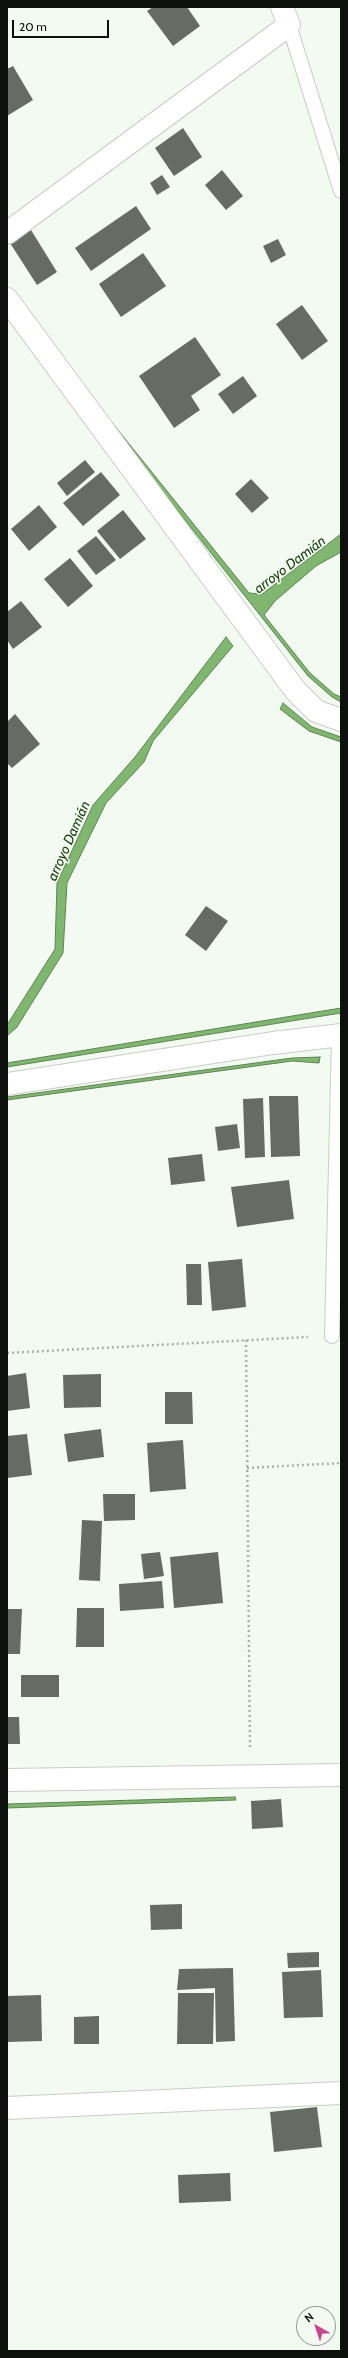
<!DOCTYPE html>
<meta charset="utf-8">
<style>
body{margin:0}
#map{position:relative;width:348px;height:2358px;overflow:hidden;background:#f3faf1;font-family:Cabin,sans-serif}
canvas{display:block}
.frame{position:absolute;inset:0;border:8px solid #0d100d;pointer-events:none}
.north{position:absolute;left:296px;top:2306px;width:40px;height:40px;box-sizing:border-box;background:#f3faf1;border:1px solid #979c96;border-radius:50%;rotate:321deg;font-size:11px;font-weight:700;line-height:16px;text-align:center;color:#0d100d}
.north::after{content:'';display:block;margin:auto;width:14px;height:18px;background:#c84791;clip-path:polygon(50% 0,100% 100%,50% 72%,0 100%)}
.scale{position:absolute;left:12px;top:20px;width:97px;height:18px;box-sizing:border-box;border:2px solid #0d100d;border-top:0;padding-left:5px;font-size:12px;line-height:14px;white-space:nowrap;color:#0d100d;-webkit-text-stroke:3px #f3faf1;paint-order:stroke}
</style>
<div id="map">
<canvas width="348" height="2358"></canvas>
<div class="frame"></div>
<div class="north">N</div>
<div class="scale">20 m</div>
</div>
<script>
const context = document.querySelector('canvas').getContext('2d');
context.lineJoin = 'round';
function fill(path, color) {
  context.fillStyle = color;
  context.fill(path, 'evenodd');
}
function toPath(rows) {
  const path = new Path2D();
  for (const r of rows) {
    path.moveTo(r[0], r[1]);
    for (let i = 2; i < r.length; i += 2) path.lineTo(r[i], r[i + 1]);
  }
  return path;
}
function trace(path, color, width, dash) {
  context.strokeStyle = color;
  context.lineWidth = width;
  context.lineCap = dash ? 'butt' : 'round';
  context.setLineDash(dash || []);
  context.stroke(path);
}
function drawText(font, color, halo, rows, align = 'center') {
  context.font = font + ' Cabin,sans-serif';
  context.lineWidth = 3;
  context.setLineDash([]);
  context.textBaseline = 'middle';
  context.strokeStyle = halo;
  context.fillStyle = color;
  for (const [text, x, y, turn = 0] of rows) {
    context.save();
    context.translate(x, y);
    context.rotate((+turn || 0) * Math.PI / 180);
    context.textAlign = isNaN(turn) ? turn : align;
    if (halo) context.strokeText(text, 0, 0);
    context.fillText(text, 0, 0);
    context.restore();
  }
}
const water = toPath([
 [97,404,249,593,262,594,341,534,341,552,316,566,275,601,264,615,310,673,334,694,341,697,341,702,332,697,308,676,95,406,97,404],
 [226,637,233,646,153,741,144,762,106,803,67,883,63,953,17,1027,7,1036,7,1025,55,949,57,883,93,805,135,757,226,637],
 [283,703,312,727,341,737,341,742,309,731,280,709,283,703],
 [341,1008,341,1013,7,1067,7,1063,341,1008],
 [320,1057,319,1063,292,1061,7,1100,7,1097,292,1058,320,1057],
 [235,1797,236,1800,7,1808,7,1804,235,1797]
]);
fill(water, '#81b671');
trace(water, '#5e8453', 1);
fill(toPath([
 [153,7,187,7,200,26,173,46,147,11],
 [13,66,33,100,7,116,7,69],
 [183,128,202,157,174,176,155,148],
 [222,170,243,196,226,210,205,185],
 [162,175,170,187,157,195,150,183],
 [136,206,151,229,91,271,75,248],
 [31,230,57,272,37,285,10,243],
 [278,239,286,255,271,263,263,246],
 [143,253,166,286,121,317,99,284],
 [302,305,328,341,302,360,276,324],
 [195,337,221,375,191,396,200,410,174,428,139,376],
 [243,376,257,396,233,414,218,394],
 [85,460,95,472,67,496,57,483],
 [101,472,120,495,83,526,63,503],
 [251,479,269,498,252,513,235,494],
 [39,505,57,527,29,551,11,529],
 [123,510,146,539,120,559,97,531],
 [96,536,116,560,96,575,77,551],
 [70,558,93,586,68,607,44,579],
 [21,601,42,627,13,649,7,640,7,612],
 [15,714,40,744,12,768,7,763,7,722],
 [206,906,228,921,206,951,185,935],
 [269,1096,298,1096,300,1156,271,1157],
 [263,1098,265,1157,245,1158,243,1099],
 [237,1124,240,1148,218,1151,215,1127],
 [202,1154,205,1181,171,1185,168,1158],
 [289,1180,294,1219,237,1227,231,1187],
 [242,1259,246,1307,212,1311,208,1262],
 [186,1264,201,1264,202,1305,187,1305],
 [26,1373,30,1408,7,1411,7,1376],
 [101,1374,101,1407,64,1408,63,1375],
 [165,1392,192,1392,193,1424,165,1424],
 [101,1429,104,1457,68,1462,64,1434],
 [27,1434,32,1475,7,1478,7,1436],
 [183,1440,186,1489,150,1492,147,1443],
 [103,1494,135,1494,135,1520,104,1521],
 [82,1520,102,1521,100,1581,79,1580],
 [160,1552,164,1576,144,1579,141,1554],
 [218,1552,223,1603,174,1608,170,1557],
 [162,1581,164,1608,120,1611,119,1584],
 [77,1608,104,1608,104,1647,76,1647],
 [7,1609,22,1609,20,1654,7,1654],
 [21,1675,59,1675,59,1697,21,1697],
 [7,1717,19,1717,20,1744,7,1744],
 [281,1799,283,1827,252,1829,251,1801],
 [182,1904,182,1929,151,1930,150,1905],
 [319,1952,319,1967,288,1968,287,1953],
 [233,1968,235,2041,216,2042,215,1988,177,1990,179,1969],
 [321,1970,323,2017,284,2018,282,1972],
 [178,1993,214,1993,213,2044,177,2044],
 [41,1995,42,2041,7,2042,7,1996],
 [99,2016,99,2044,74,2044,74,2017],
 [317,2107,322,2147,274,2152,270,2112],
 [230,2173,231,2201,179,2203,178,2175]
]), '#666c64');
const lane = toPath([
 [289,25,341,191],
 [332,1336,339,1036]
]);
const street = toPath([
 [7,233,289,25,282,7],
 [7,299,295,690,316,711,341,720],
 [7,1084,273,1043,341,1035],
 [7,1780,341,1775],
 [7,2108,341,2093]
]);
trace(lane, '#c7cfc5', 16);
trace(street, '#c7cfc5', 24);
trace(toPath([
 [246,1340,250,1748],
 [7,1353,308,1337],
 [247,1468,341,1463]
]), '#acb2ab', 2.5, [2, 3]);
trace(lane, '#fff', 14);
trace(street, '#fff', 22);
drawText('italic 14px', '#1e4112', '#f3faf1', [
 ["arroyo Damián",290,565,-37],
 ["arroyo Damián",69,841,-66]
]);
</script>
